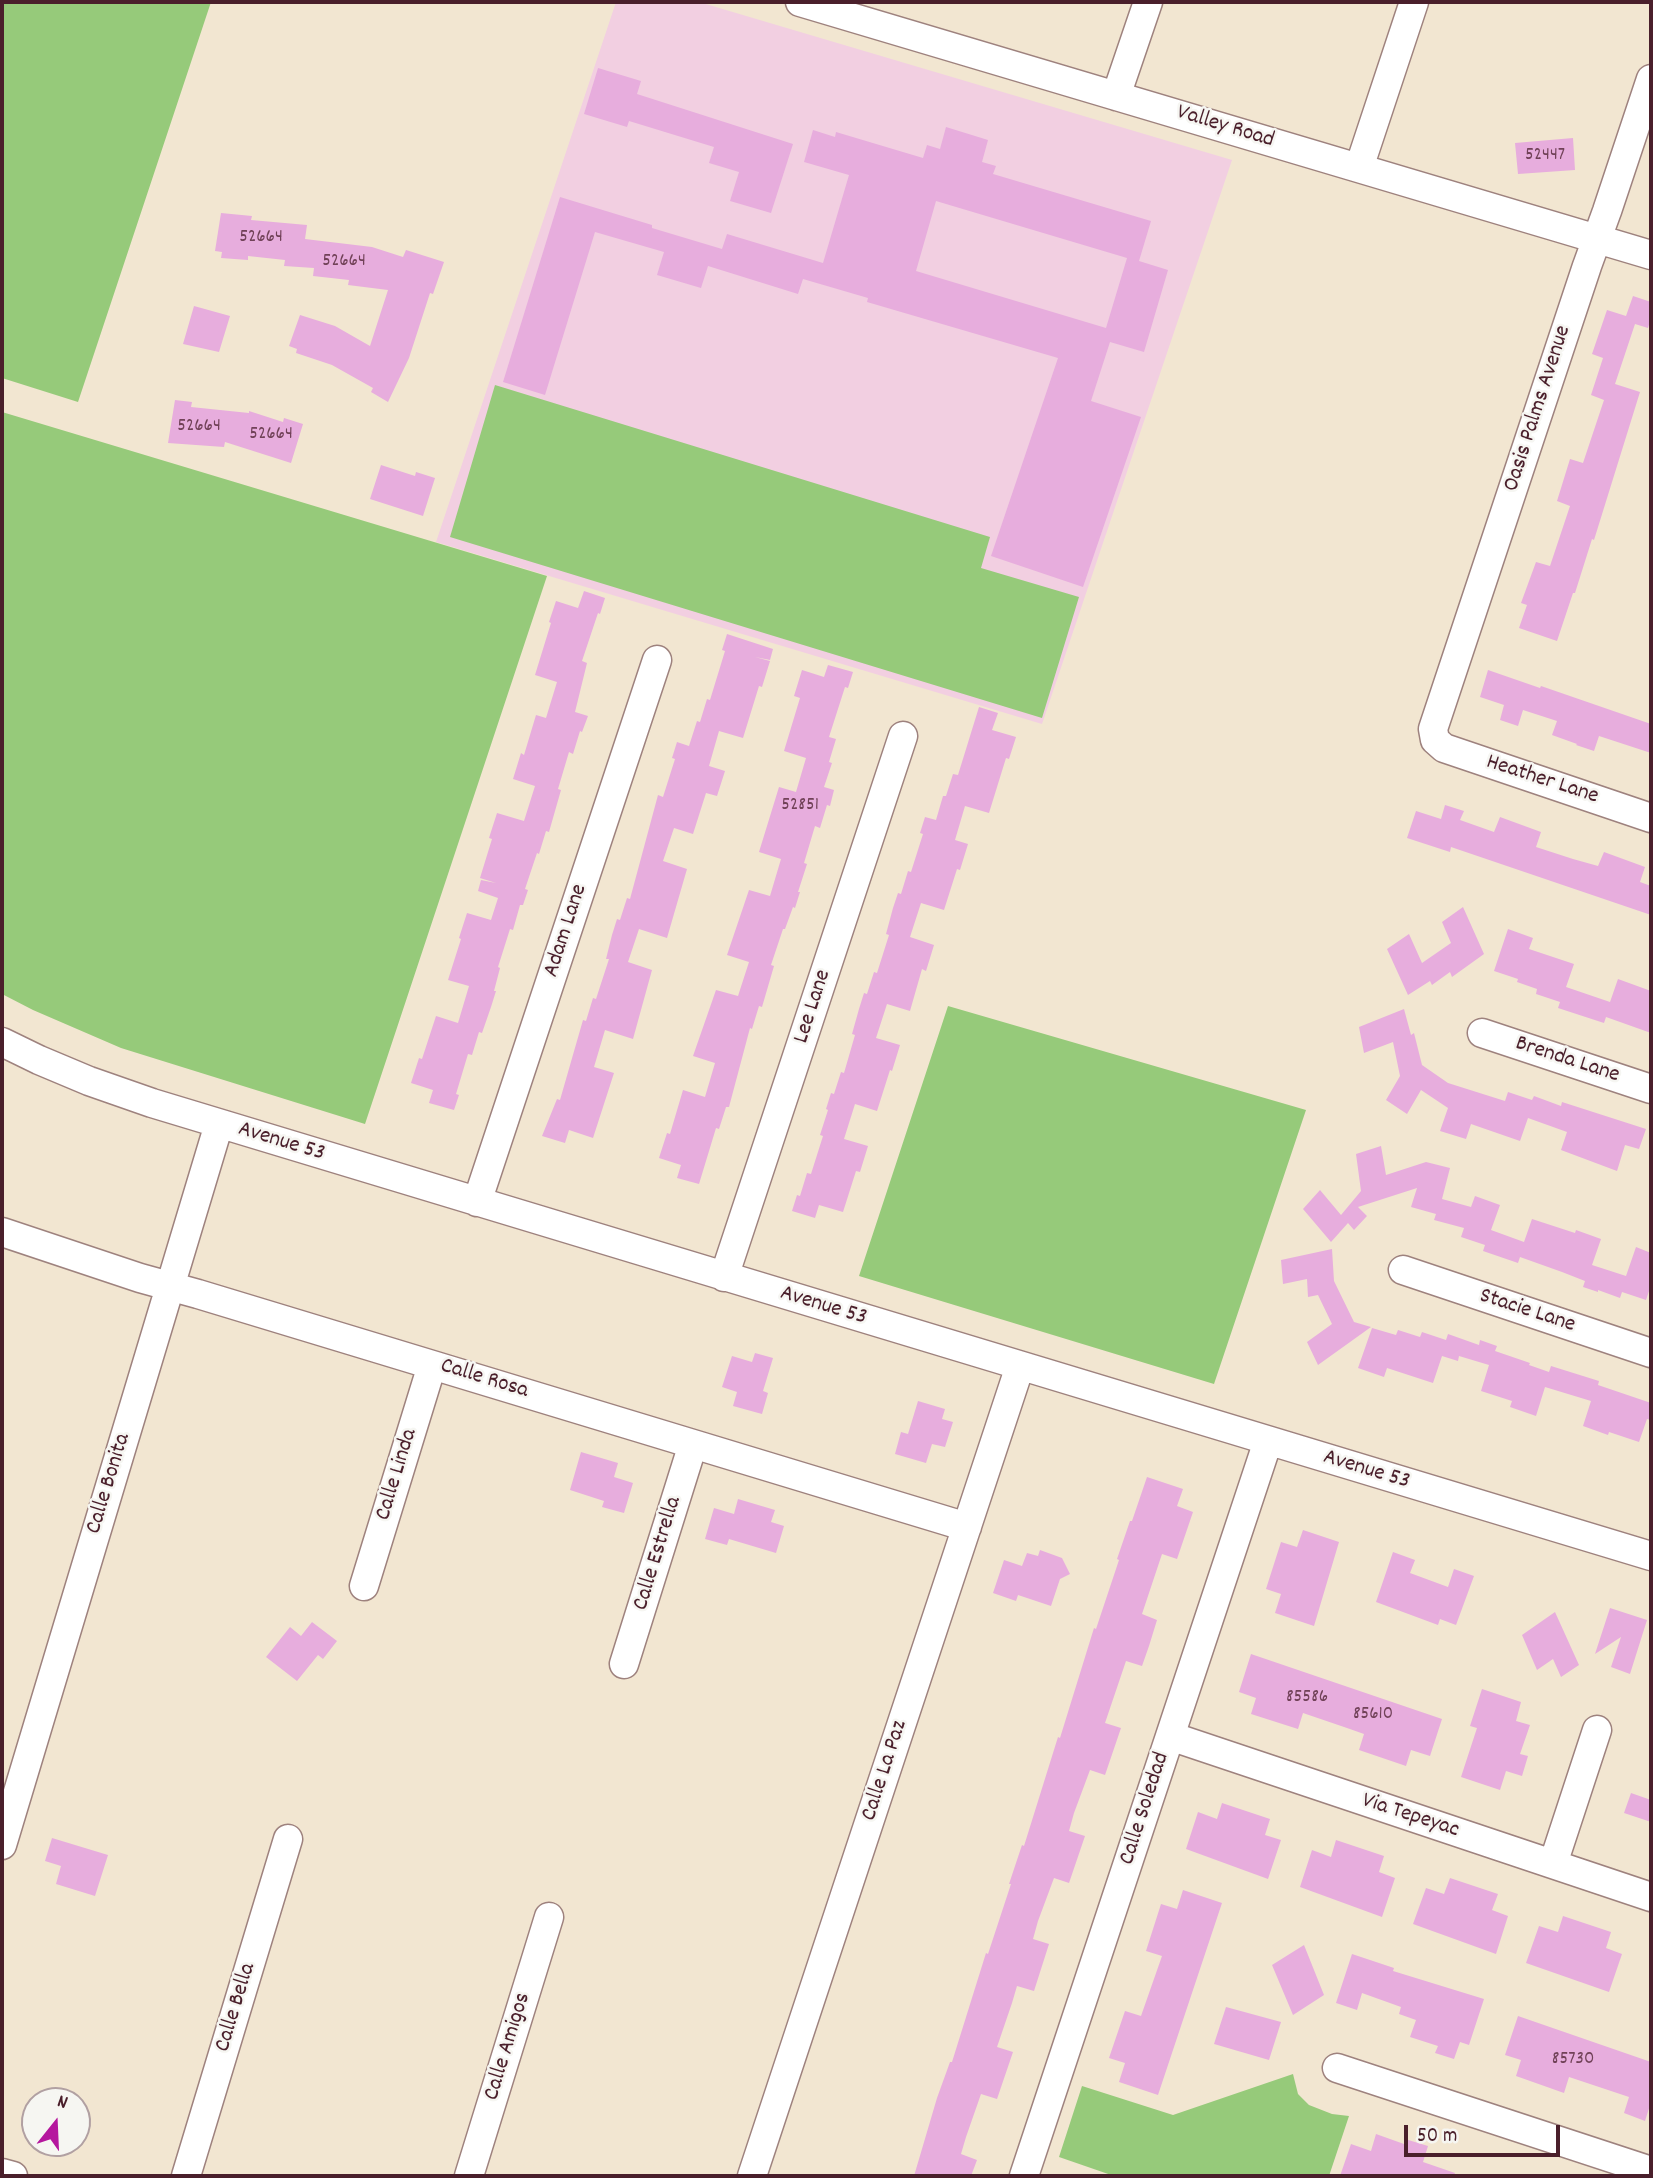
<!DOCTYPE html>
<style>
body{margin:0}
#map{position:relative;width:1653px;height:2178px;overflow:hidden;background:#f2e6d1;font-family:Dekko,sans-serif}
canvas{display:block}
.frame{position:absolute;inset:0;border:4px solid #4a1f2b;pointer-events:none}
.north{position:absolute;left:21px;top:2087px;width:70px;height:70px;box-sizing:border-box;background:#f6f6f2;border:2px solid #b1a0a2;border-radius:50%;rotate:18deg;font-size:19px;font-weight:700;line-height:28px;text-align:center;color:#4a1f2b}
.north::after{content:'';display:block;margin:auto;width:24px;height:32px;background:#b5179e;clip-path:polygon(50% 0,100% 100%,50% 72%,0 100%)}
.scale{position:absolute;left:1404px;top:2125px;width:156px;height:32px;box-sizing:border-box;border:4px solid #4a1f2b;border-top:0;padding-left:9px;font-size:21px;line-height:24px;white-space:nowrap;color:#4a1f2b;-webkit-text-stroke:5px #f6f6f2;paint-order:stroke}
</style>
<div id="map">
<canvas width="1653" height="2178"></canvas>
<div class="frame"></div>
<div class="north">N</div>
<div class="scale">50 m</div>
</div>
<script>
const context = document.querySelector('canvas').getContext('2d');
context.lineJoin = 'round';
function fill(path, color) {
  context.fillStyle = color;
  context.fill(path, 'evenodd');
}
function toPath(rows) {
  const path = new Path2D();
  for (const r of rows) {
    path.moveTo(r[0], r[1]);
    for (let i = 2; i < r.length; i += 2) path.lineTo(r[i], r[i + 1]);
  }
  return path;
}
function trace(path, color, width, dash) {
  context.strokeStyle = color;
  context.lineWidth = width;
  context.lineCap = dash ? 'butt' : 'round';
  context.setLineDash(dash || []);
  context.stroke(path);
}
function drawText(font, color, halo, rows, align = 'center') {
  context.font = font + ' Dekko,sans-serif';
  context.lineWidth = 5;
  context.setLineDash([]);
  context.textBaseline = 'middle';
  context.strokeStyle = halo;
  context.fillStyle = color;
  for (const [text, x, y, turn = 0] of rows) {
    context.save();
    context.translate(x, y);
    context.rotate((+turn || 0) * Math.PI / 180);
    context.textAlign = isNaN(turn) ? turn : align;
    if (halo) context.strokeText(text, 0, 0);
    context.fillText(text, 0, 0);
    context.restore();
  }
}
fill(toPath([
 [616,2,699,2,1232,160,1042,724,436,542]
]), '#f2cfe1');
fill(toPath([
 [2,2,211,2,78,402,2,378],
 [495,385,990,537,981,568,1079,597,1042,718,450,537],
 [2,412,547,576,365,1124,121,1048,33,1010,2,994],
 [948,1006,1306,1110,1214,1384,859,1276],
 [1293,2074,1298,2094,1309,2105,1332,2114,1349,2116,1329,2176,1114,2176,1059,2157,1082,2086,1173,2115]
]), '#96ca7a');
fill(toPath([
 [598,68,641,81,637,94,793,144,771,213,730,201,739,172,709,163,714,147,629,121,627,127,584,114],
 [946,127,988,140,982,162,996,166,993,174,1151,221,1139,261,1168,270,1144,352,1110,342,1091,401,1141,417,1083,587,991,556,1058,358,867,302,868,298,803,279,798,294,708,266,701,288,657,275,664,252,595,232,545,395,503,382,560,197,652,225,652,228,722,249,727,234,823,263,849,175,804,162,813,130,835,137,836,132,923,158,927,145,940,149],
 [936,201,1127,258,1106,328,916,271],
 [1573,138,1575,170,1518,174,1515,143],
 [221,213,252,216,251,220,307,225,305,239,372,247,403,257,406,250,444,262,433,294,430,293,409,358,388,402,371,392,373,388,332,365,296,353,297,349,289,346,300,315,335,326,370,346,388,290,348,285,349,280,313,276,314,268,284,266,285,260,248,256,248,260,221,258,222,252,215,251],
 [1633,296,1651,302,1651,318,1648,328,1635,324,1615,384,1640,392,1594,540,1592,539,1575,593,1573,593,1557,641,1519,628,1527,605,1521,603,1536,562,1550,566,1570,506,1557,501,1570,459,1583,463,1604,400,1591,395,1603,358,1592,354,1607,310,1626,316],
 [194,306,230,316,219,352,183,344],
 [175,400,192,402,191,407,249,413,249,411,283,422,284,418,303,424,291,463,225,442,224,447,168,443],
 [381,465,415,476,416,472,435,478,423,516,370,499],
 [584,591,605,598,600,614,598,613,582,661,587,663,575,712,588,716,582,732,580,731,573,754,569,752,558,789,561,790,549,832,546,831,539,854,537,853,525,889,528,890,523,905,520,905,513,930,510,929,498,967,500,968,494,991,496,991,491,1007,482,1033,479,1032,472,1055,468,1054,456,1094,459,1095,454,1110,429,1103,433,1090,411,1083,419,1058,422,1059,436,1016,458,1023,469,986,448,980,461,939,459,938,467,913,491,920,498,898,478,891,481,880,496,883,480,878,492,839,489,838,497,813,524,821,535,786,513,779,521,753,524,755,536,715,546,718,557,682,535,675,551,623,549,622,556,601,578,608],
 [727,634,773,649,770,660,755,657,770,661,762,687,759,686,743,738,719,731,709,766,725,771,717,796,706,793,693,834,674,828,663,861,687,869,667,938,639,929,628,962,652,970,633,1039,605,1030,594,1067,614,1073,593,1138,569,1130,565,1143,542,1136,557,1099,560,1100,583,1020,586,1021,593,998,596,999,609,959,606,959,612,935,617,919,620,920,627,898,630,899,658,795,663,797,675,759,672,758,677,742,689,746,697,721,700,722,707,699,710,700,725,651,722,650],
 [828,665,853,672,848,688,845,687,829,737,836,739,829,762,832,763,824,787,834,790,830,806,827,805,820,828,815,826,804,863,807,864,798,892,800,892,795,908,793,907,785,929,783,929,771,965,774,966,762,1007,759,1006,752,1029,750,1028,729,1107,726,1107,719,1129,716,1128,699,1184,677,1178,681,1165,659,1158,667,1133,670,1134,683,1090,705,1097,715,1063,693,1056,716,990,738,996,749,962,727,955,749,890,770,896,781,859,759,852,779,787,796,792,806,758,784,751,800,698,794,696,802,670,824,677],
 [1488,670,1540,688,1541,686,1651,724,1651,753,1599,736,1594,751,1576,745,1577,744,1552,735,1557,721,1523,710,1518,726,1500,720,1504,705,1480,697],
 [979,707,998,713,992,730,1016,737,1009,759,1006,758,989,813,965,806,955,840,968,844,960,870,957,869,944,910,921,903,910,937,934,945,926,971,922,969,910,1011,887,1004,876,1038,900,1045,892,1071,890,1070,877,1111,855,1104,844,1139,868,1146,860,1172,856,1171,843,1212,819,1205,815,1218,792,1211,797,1195,800,1196,807,1173,811,1174,823,1136,820,1135,828,1110,826,1109,831,1093,834,1094,841,1072,844,1073,855,1035,852,1034,859,1009,864,993,867,994,874,972,877,973,889,935,886,934,893,908,898,893,901,894,908,871,911,872,923,834,920,833,925,817,936,820,943,796,946,796,953,774,958,775],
 [1445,805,1464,811,1460,820,1494,832,1500,817,1541,832,1536,847,1573,859,1598,866,1604,852,1645,867,1640,882,1651,886,1651,915,1451,847,1450,852,1407,838,1416,811,1441,819],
 [1463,907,1484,954,1452,977,1450,972,1432,985,1430,981,1408,995,1387,949,1409,934,1422,963,1451,943,1442,922],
 [1508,929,1533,938,1529,949,1574,964,1566,987,1610,1002,1618,979,1651,991,1651,1033,1606,1017,1604,1023,1558,1008,1560,1002,1536,994,1537,989,1517,982,1518,979,1494,971],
 [1404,1009,1411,1035,1414,1033,1422,1065,1448,1083,1505,1101,1508,1092,1532,1100,1534,1096,1561,1106,1562,1102,1646,1129,1639,1149,1625,1145,1617,1171,1561,1150,1567,1132,1528,1118,1520,1141,1471,1124,1466,1139,1440,1131,1448,1108,1421,1090,1407,1114,1386,1100,1400,1076,1393,1042,1364,1053,1359,1027],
 [1381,1146,1386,1175,1426,1162,1450,1168,1442,1199,1471,1207,1475,1196,1500,1205,1491,1230,1524,1242,1532,1219,1575,1233,1576,1230,1601,1239,1592,1265,1626,1276,1636,1247,1651,1253,1651,1285,1646,1300,1622,1292,1620,1298,1598,1290,1598,1292,1583,1287,1585,1281,1562,1272,1520,1257,1518,1263,1483,1251,1485,1245,1461,1237,1464,1228,1434,1220,1436,1214,1411,1207,1417,1188,1358,1207,1367,1216,1354,1230,1348,1223,1331,1242,1303,1209,1320,1190,1341,1215,1361,1191,1356,1154],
 [1332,1249,1334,1281,1354,1322,1371,1327,1318,1365,1307,1342,1332,1324,1318,1295,1308,1297,1307,1279,1283,1284,1281,1260],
 [1372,1328,1396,1335,1398,1330,1420,1337,1422,1332,1446,1340,1448,1334,1479,1345,1480,1340,1497,1346,1495,1351,1530,1363,1529,1365,1549,1372,1551,1366,1599,1381,1598,1385,1651,1403,1651,1420,1647,1419,1639,1442,1609,1432,1608,1435,1583,1426,1591,1401,1545,1387,1536,1416,1510,1407,1512,1401,1481,1391,1489,1365,1459,1356,1458,1361,1442,1356,1433,1383,1387,1368,1384,1377,1358,1368],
 [755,1353,773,1358,763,1391,768,1393,762,1414,733,1406,737,1392,722,1387,732,1356,752,1362],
 [918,1401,945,1409,942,1419,953,1422,945,1447,932,1444,926,1463,895,1454,901,1432,908,1434],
 [581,1452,618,1463,614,1477,633,1483,624,1513,602,1507,604,1501,570,1490],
 [1147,1477,1183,1489,1177,1506,1193,1512,1177,1559,1162,1554,1142,1614,1157,1620,1149,1646,1142,1666,1126,1661,1105,1723,1121,1728,1105,1775,1090,1770,1074,1813,1069,1831,1085,1836,1069,1883,1054,1878,1038,1921,1033,1939,1049,1944,1034,1991,1017,1986,1012,2003,997,2047,1013,2052,997,2099,981,2094,966,2137,961,2154,977,2160,971,2176,914,2176,937,2098,950,2062,952,2062,986,1953,988,1954,1011,1884,1009,1884,1022,1845,1024,1846,1058,1737,1060,1738,1094,1628,1096,1629,1119,1560,1117,1559,1130,1521,1132,1521],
 [738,1499,775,1510,771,1522,784,1526,776,1553,729,1539,727,1545,705,1539,714,1508,734,1514],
 [1303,1530,1339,1542,1314,1626,1275,1613,1281,1594,1266,1589,1281,1542,1297,1547],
 [1040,1550,1062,1558,1070,1574,1060,1579,1051,1606,1018,1595,1016,1601,993,1593,1004,1560,1022,1566,1027,1553,1038,1556],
 [1393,1552,1415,1560,1410,1573,1448,1587,1454,1569,1474,1576,1456,1625,1440,1619,1438,1625,1376,1602],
 [1610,1608,1647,1620,1630,1674,1611,1667,1621,1637,1595,1654],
 [1555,1612,1579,1665,1561,1677,1553,1659,1537,1670,1522,1635],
 [312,1622,337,1641,323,1659,318,1655,297,1681,266,1657,290,1627,301,1636],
 [1251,1654,1442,1719,1430,1756,1411,1750,1406,1766,1359,1750,1364,1734,1347,1728,1303,1713,1298,1729,1251,1714,1256,1698,1239,1692],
 [1482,1689,1521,1702,1516,1721,1530,1725,1520,1754,1528,1756,1522,1776,1506,1771,1500,1790,1461,1777,1477,1728,1470,1726],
 [1631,1793,1651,1800,1651,1822,1624,1813],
 [1222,1803,1270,1819,1265,1835,1281,1840,1268,1879,1186,1849,1198,1812,1217,1819],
 [52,1838,108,1855,95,1896,56,1884,61,1866,45,1861],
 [1336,1840,1384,1856,1379,1872,1395,1878,1382,1917,1300,1887,1312,1850,1331,1857],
 [1450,1878,1498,1894,1492,1910,1508,1916,1496,1954,1413,1924,1426,1888,1444,1894],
 [1183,1890,1222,1903,1158,2095,1119,2082,1125,2063,1109,2058,1125,2011,1141,2016,1162,1956,1146,1951,1161,1904,1177,1909],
 [1563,1916,1611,1932,1606,1948,1622,1954,1609,1992,1526,1963,1539,1926,1558,1932],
 [1304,1945,1324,1995,1293,2015,1272,1965],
 [1352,1954,1394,1968,1393,1971,1484,1999,1469,2045,1460,2042,1454,2059,1435,2053,1438,2046,1410,2037,1416,2020,1399,2014,1401,2007,1362,1993,1357,2010,1336,2003],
 [1226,2007,1281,2022,1269,2060,1214,2044],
 [1518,2016,1651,2062,1651,2102,1645,2121,1624,2113,1629,2097,1569,2077,1564,2093,1516,2076,1521,2060,1505,2055],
 [1376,2134,1404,2144,1405,2139,1428,2146,1423,2162,1455,2173,1454,2176,1340,2176,1351,2144,1371,2151]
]), '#e7addd');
const minor = toPath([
 [800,2,1651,255],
 [1651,79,1607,211,1587,266,1433,729,1435,740,1444,748,1651,818],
 [1116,96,1148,2],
 [1359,168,1414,2],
 [1482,1033,1651,1089],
 [2,1042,39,1060,89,1081,152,1103,1651,1556],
 [477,1202,657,660],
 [2,1232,140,1278,198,1294,967,1527],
 [1403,1270,1651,1353],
 [724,1277,903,736],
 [364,1586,432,1365],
 [624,1664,693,1444],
 [1170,1736,1651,1897],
 [2,1845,219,1124],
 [1553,1864,1597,1730],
 [1337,2068,1651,2171],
 [2,2173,13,2176],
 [186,2176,288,1839],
 [469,2176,549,1917],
 [752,2176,1020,1366],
 [1024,2176,1268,1441]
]);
trace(minor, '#9e827e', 31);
trace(minor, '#fff', 28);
drawText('19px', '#714258', null, [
 ["52447",1545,156],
 ["52664",261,238],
 ["52664",344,262],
 ["52664",199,427],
 ["52664",271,435],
 ["52851",800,806],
 ["85586",1307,1698],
 ["85610",1373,1715],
 ["85730",1573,2060]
]);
drawText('23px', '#4a1f2b', '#f6f6f2', [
 ["Valley Road",1225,128,17],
 ["Oasis Palms Avenue",1539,409,-72],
 ["Heather Lane",1542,781,18],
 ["Adam Lane",567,931,-72],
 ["Lee Lane",814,1007,-72],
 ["Brenda Lane",1567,1061,18],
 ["Avenue 53",281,1143,17],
 ["Avenue 53",823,1307,17],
 ["Stacie Lane",1527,1312,18],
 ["Calle Rosa",484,1380,17],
 ["Avenue 53",1366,1471,17],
 ["Calle Linda",398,1475,-73],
 ["Calle Bonita",110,1484,-73],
 ["Calle Estrella",659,1554,-73],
 ["Calle La Paz",886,1771,-72],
 ["Calle Soledad",1146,1809,-72],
 ["Via Tepeyac",1410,1817,18],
 ["Calle Bella",237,2008,-73],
 ["Calle Amigos",509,2047,-73]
]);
</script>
